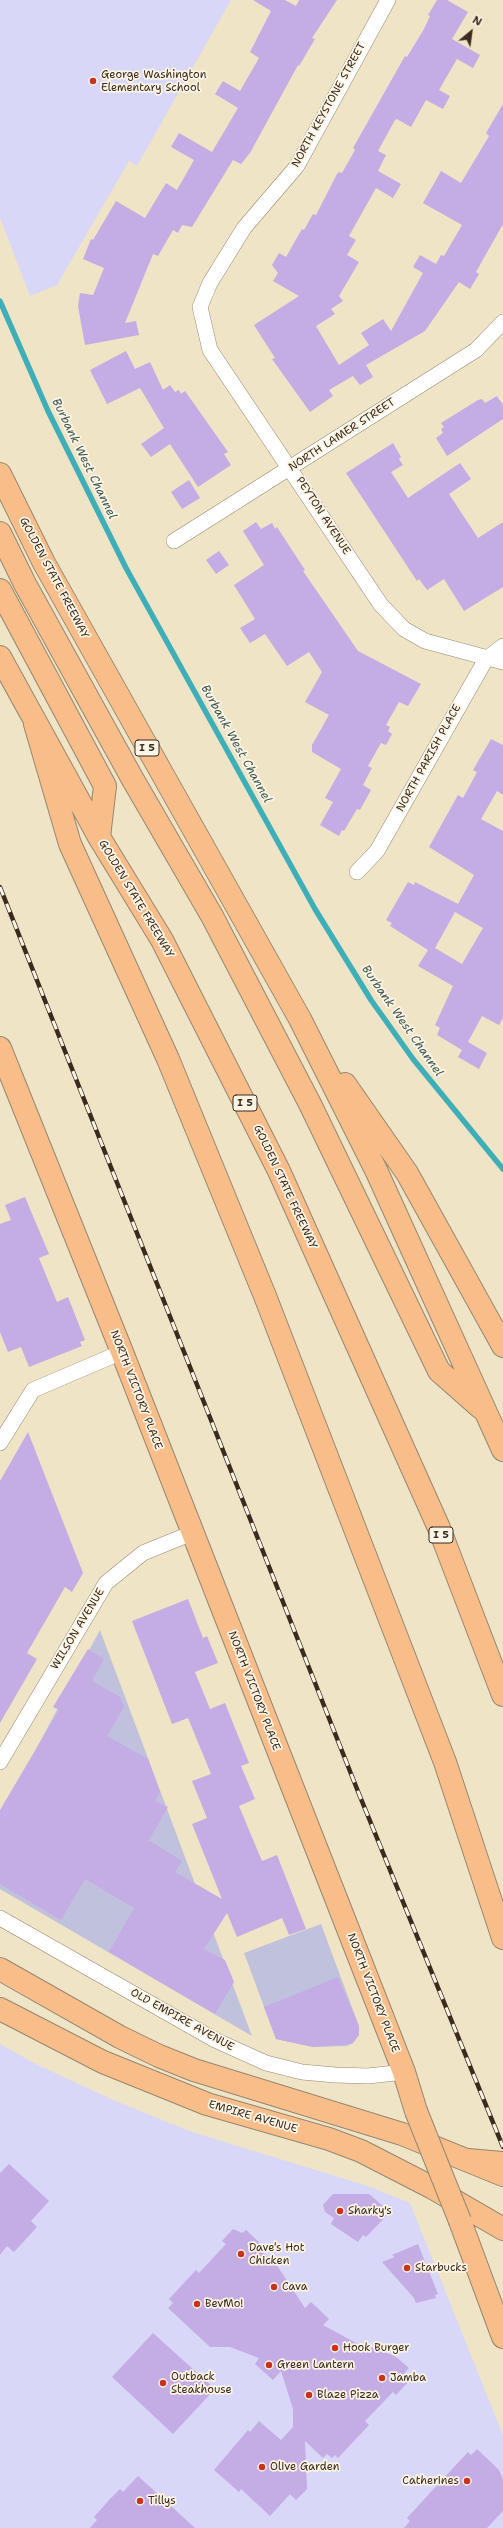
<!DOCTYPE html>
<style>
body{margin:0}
#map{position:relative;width:503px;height:2528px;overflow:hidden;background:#efe4c5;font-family:"Shantell Sans",sans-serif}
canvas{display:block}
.north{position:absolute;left:451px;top:12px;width:40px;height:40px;-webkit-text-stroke:3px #fcf5e5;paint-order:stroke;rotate:29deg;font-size:11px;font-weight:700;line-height:16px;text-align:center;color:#3b2a1e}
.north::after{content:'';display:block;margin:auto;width:14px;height:18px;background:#3b2a1e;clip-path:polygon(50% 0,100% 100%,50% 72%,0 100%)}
</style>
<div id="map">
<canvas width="503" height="2528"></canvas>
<div class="north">N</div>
</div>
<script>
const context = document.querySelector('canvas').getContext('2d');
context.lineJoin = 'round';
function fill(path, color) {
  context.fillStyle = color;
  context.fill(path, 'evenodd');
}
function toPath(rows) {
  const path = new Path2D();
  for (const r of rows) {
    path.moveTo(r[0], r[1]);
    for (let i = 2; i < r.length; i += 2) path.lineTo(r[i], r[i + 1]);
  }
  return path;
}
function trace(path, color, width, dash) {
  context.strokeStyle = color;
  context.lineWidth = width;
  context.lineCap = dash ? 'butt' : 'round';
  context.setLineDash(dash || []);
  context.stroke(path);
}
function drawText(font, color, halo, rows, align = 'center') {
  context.font = font + ' "Shantell Sans",sans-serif';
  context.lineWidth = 3.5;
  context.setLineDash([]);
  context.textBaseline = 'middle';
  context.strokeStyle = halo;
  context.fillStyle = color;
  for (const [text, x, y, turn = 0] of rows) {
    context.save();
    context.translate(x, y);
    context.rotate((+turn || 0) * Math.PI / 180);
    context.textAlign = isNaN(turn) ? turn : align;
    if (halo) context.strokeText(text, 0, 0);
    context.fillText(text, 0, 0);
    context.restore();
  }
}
fill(toPath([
 [0,0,231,0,137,166,129,161,57,285,30,296,0,218],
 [0,2044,36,2064,111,2099,192,2132,368,2186,410,2203,503,2435,503,2528,0,2528]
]), '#d9d7f8');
fill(toPath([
 [100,1630,252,2036,0,1889,0,1816],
 [321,1924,359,2026,355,2041,347,2046,313,2047,276,2039,244,1953]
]), '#c0c2dd');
trace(toPath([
 [0,301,48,411,126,568,315,909,371,1000,413,1059,503,1169]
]), '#3eafb8', 5.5);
fill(toPath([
 [253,0,285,0,296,6,299,0,337,0,312,38,315,39,299,66,298,65,250,153,241,164,233,160,192,227,182,225,178,233,173,230,158,256,153,254,125,323,136,321,139,335,85,345,78,306,80,293,93,295,104,268,83,259,91,239,93,240,116,201,145,218,166,183,177,190,194,160,171,147,179,133,212,152,238,108,215,94,223,81,240,91,259,58,250,52,271,11],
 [437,0,447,0,468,12,452,39,480,55,473,68,457,59,439,90,450,96,443,109,426,100,411,127,397,119,395,120,378,151,386,155,378,171,401,184,393,198,376,188,349,236,356,240,347,255,359,262,339,296,343,301,331,309,335,314,316,326,339,365,369,345,361,333,383,319,391,331,423,273,413,267,420,255,436,264,441,255,444,256,462,225,423,203,441,171,461,183,489,136,486,133,503,104,503,224,476,272,479,274,470,289,459,282,425,331,366,365,373,377,360,385,353,376,329,390,333,396,310,412,272,359,275,358,254,325,299,296,273,281,278,273,272,265,279,253,286,257,302,229,304,230,313,214,316,215,337,174,339,172,342,173,355,150,353,148,405,56,407,57,424,29,430,16,428,15],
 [126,351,135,369,150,362,163,390,170,385,175,392,179,390,181,394,185,391,228,452,224,454,231,465,198,487,170,444,151,457,141,444,164,428,140,388,107,404,90,370],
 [497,396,503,405,503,419,447,456,436,438,443,433,441,429,444,427,441,423,478,400,482,399,485,403],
 [393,443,401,457,399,459,403,465,391,472,408,498,460,463,471,479,449,494,478,538,503,522,503,587,464,611,444,579,427,590,419,579,417,581,346,473],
 [189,480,200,498,182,509,171,492],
 [256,522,261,529,272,523,275,529,277,527,305,570,303,571,358,651,421,684,408,706,399,702,386,725,390,727,388,731,392,734,386,745,381,743,368,766,372,768,363,785,371,790,360,810,357,809,344,831,342,830,339,836,320,825,333,802,325,798,341,769,312,752,312,745,329,715,305,702,322,672,309,652,287,666,265,634,250,643,240,628,255,619,234,585,264,565,243,531],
 [219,551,229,565,216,574,206,560],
 [491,739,503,745,503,795,497,791,481,819,503,831,503,1018,499,1025,482,1016,468,1042,487,1053,479,1069,458,1057,462,1050,437,1035,440,1028,435,1025,453,986,418,966,428,950,390,926,392,923,386,920,408,882,414,885,415,882,458,904,474,875,429,847,458,795,463,798,477,772,473,770],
 [455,912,483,928,462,964,435,948],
 [25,1197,49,1254,39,1258,57,1302,68,1297,85,1340,80,1342,82,1346,29,1367,21,1347,8,1352,0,1332,0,1224,11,1220,5,1205],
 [28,1432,83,1573,72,1592,65,1587,27,1653,37,1659,0,1723,0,1481],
 [188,1599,203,1638,207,1636,218,1663,195,1672,210,1709,225,1703,249,1763,241,1766,255,1799,239,1806,262,1861,277,1855,306,1929,289,1935,282,1918,237,1937,227,1913,204,1949,225,1960,234,1982,215,2014,109,1952,134,1908,85,1879,61,1920,0,1884,0,1810,59,1710,53,1707,88,1649,104,1659,92,1681,120,1697,124,1707,107,1736,148,1759,160,1792,155,1801,168,1807,147,1843,150,1841,182,1861,175,1872,222,1899,192,1824,207,1818,192,1781,211,1774,188,1718,172,1724,132,1621],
 [338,1977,359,2026,359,2035,352,2044,313,2047,276,2039,264,2007],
 [9,2164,49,2201,31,2221,37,2227,14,2252,7,2246,0,2255,0,2173],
 [333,2194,369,2194,390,2212,366,2237,363,2235,358,2242,331,2224,334,2218,325,2212,323,2205],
 [233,2229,242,2233,246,2230,260,2243,257,2247,276,2264,305,2308,311,2302,329,2319,323,2325,367,2349,369,2347,395,2356,409,2368,405,2372,410,2380,396,2395,393,2392,365,2421,369,2425,338,2458,335,2455,332,2458,327,2454,323,2458,305,2441,307,2489,296,2500,290,2494,270,2516,241,2489,239,2492,214,2470,248,2430,250,2432,259,2421,281,2440,293,2427,293,2409,281,2371,273,2380,255,2364,259,2358,230,2347,210,2347,168,2308,173,2303,169,2299,196,2270,199,2273,226,2244,222,2241],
 [418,2244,438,2294,435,2295,436,2298,416,2303,414,2298,382,2262,395,2257,392,2255],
 [153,2333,215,2389,173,2434,112,2377],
 [477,2449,499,2470,503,2480,503,2511,487,2528,404,2528,410,2521,407,2518,429,2494,468,2452,471,2455],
 [138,2476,195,2528,90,2528,97,2520,94,2517,110,2499,120,2489,123,2492]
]), '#c4ace5');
const street = toPath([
 [388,0,297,166,244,228,210,283,200,307,210,350,381,605,404,629,425,641,503,662],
 [174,541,476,350,503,322],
 [357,872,377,851,486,659,503,646],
 [0,1443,33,1390,122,1352],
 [0,1762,106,1583,143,1553,192,1533],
 [0,1918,215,2040,266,2063,302,2072,335,2075,368,2076,404,2072]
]);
const primary = toPath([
 [0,1048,122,1352,404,2072,416,2111],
 [0,1969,120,2037,159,2056,194,2070,402,2134,503,2175],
 [0,2009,103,2062,207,2104,329,2139,361,2151,431,2187,503,2229],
 [460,2221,503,2337]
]);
const highway = toPath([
 [0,474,44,563,300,1019,376,1170,503,1450],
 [0,533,25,584,132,778,212,916,310,1104,439,1371,481,1408],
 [0,590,105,786,99,837],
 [0,657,99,837,162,940,279,1171,439,1528,503,1695],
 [35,724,70,844,168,1059,265,1296,445,1762,503,1938],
 [345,1084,407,1173,503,1346],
 [468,2160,503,2163]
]);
trace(street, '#958772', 16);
trace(primary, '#958772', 24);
trace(highway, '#958772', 24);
trace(street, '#fff', 15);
trace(primary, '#f8bd89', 22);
trace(highway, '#f8bd89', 22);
const rail = toPath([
 [0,887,359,1794,503,2147]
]);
trace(rail, '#3b2a1e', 4.5);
trace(rail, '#fcf5e5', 3, [9]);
const primaryBridge = toPath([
 [416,2111,460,2221]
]);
trace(primaryBridge, '#958772', 24, []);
trace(primaryBridge, '#f8bd89', 22);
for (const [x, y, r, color] of [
 [93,81,4,"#c8321e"],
 [340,2211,4,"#c8321e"],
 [241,2254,4,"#c8321e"],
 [407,2268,4,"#c8321e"],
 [274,2287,4,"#c8321e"],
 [197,2304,4,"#c8321e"],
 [335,2348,4,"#c8321e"],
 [269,2365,4,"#c8321e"],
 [382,2378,4,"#c8321e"],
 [163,2383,4,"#c8321e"],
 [309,2395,4,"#c8321e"],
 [262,2467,4,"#c8321e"],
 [467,2481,4,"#c8321e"],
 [140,2501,4,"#c8321e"]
]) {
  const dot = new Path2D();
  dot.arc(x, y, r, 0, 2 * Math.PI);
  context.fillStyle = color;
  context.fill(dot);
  trace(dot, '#fcf5e5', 1.5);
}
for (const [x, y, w] of [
 [147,748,24],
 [245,1103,24],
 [441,1535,24]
]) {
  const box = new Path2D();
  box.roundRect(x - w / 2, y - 8, w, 16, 3);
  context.fillStyle = '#fcf5e5';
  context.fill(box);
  trace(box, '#3b2a1e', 1);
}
drawText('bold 10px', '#3b2a1e', null, [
 ["I 5",147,748],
 ["I 5",245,1103],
 ["I 5",441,1535]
]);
drawText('11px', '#3b2a1e', '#fcf5e5', [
 ["George Washington",101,75],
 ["Elementary School",101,88],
 ["Sharky's",348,2211],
 ["Dave's Hot",249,2248],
 ["Chicken",249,2261],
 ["Starbucks",415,2268],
 ["Cava",282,2287],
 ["BevMo!",205,2304],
 ["Hook Burger",343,2348],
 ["Green Lantern",277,2365],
 ["Outback",171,2377],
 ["Steakhouse",171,2390],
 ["Jamba",390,2378],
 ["Blaze Pizza",317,2395],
 ["Olive Garden",270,2467],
 ["Catherines",459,2481,"right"],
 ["Tillys",148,2501]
], 'left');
drawText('11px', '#3b2a1e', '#fcf5e5', [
 ["NORTH KEYSTONE STREET",329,105,-61],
 ["NORTH LAMER STREET",342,435,-33],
 ["PEYTON AVENUE",323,516,57],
 ["GOLDEN STATE FREEWAY",54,578,62],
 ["NORTH PARISH PLACE",429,758,-61],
 ["GOLDEN STATE FREEWAY",136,899,59],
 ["GOLDEN STATE FREEWAY",285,1187,65],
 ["NORTH VICTORY PLACE",136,1390,69],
 ["WILSON AVENUE",78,1629,-59],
 ["NORTH VICTORY PLACE",254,1691,69],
 ["NORTH VICTORY PLACE",373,1993,69],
 ["OLD EMPIRE AVENUE",182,2020,29],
 ["EMPIRE AVENUE",253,2117,16]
]);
drawText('italic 12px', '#3c5954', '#fcf5e5', [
 ["Burbank West Channel",84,459,64],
 ["Burbank West Channel",236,744,61],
 ["Burbank West Channel",402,1021,55]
]);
</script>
